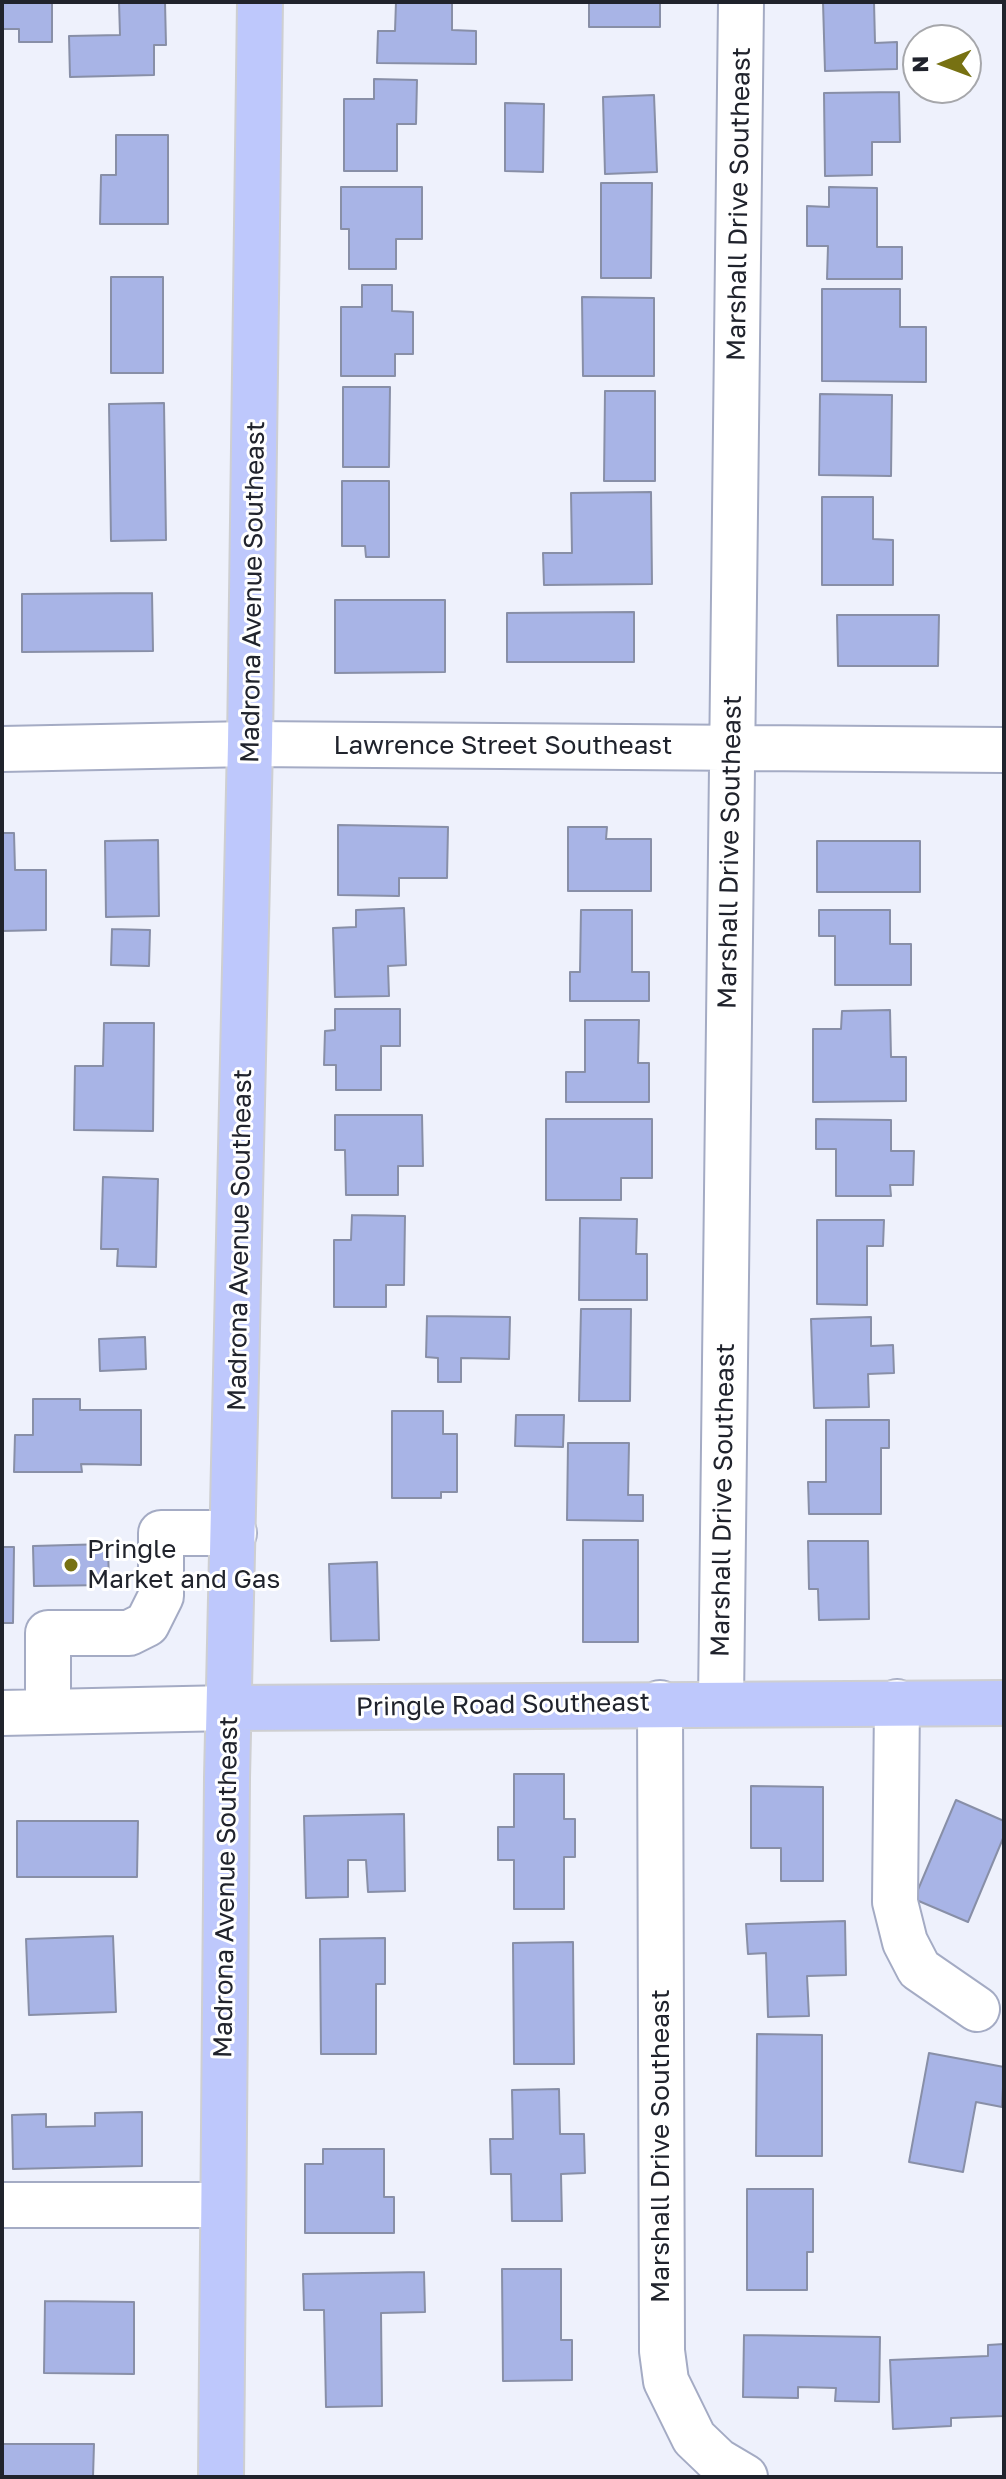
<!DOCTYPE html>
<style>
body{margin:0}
#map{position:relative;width:1006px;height:2479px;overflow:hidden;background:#eef1fc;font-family:"Golos Text",sans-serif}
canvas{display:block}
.frame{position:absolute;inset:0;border:4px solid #20232c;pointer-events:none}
.north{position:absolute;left:902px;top:24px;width:80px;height:80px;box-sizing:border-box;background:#fff;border:2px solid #a6a7ab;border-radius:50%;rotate:269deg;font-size:22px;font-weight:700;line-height:32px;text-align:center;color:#20232c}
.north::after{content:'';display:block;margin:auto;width:28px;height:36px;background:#777112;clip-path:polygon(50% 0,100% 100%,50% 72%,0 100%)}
</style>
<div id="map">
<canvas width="1006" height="2479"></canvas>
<div class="frame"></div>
<div class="north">N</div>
</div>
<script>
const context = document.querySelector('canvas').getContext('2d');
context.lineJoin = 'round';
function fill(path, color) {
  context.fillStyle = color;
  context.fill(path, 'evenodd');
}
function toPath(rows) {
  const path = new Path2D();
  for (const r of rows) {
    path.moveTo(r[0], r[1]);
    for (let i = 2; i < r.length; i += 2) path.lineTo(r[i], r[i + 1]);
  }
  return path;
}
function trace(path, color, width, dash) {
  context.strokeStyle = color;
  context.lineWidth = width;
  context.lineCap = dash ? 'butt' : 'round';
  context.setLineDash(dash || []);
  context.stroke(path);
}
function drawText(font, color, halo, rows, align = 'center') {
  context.font = font + ' "Golos Text",sans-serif';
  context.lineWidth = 6;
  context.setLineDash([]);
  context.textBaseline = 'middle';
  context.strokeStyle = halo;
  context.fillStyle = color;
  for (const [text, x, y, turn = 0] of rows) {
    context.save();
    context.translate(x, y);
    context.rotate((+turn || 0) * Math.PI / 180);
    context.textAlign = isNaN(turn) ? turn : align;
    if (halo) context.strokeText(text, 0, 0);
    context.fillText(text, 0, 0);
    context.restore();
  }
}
const building = toPath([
 [2,2,52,2,52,42,19,42,19,29,2,29,2,2],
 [119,2,165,2,166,45,154,45,154,75,70,77,69,36,120,35,119,2],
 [396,2,452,2,452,30,476,31,476,64,377,63,378,31,395,31,396,2],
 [589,2,660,2,660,27,589,27,589,2],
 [823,2,874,2,875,43,897,42,897,69,825,71,823,2],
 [374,79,417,80,416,124,397,124,397,171,344,171,344,99,374,99,374,79],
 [899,92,900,142,872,142,872,175,825,176,824,93,899,92],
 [654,95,657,172,605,174,603,97,654,95],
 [505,103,544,104,543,172,505,171,505,103],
 [116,135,168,135,168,224,100,224,101,175,116,175,116,135],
 [601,183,652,183,651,278,601,278,601,183],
 [341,187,422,187,422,239,396,239,396,269,349,269,349,229,341,229,341,187],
 [829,187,877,188,877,247,902,247,902,279,827,279,828,246,807,246,807,206,829,207,829,187],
 [111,277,163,277,163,373,111,373,111,277],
 [362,285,392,285,392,311,413,312,413,354,395,354,395,376,341,376,341,307,362,307,362,285],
 [822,289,900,289,900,327,926,327,926,382,822,381,822,289],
 [582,297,654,298,654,376,583,376,582,297],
 [343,387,390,387,389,467,343,467,343,387],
 [605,391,655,391,655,481,604,481,605,391],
 [820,394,892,395,891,476,819,475,820,394],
 [164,403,166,540,111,541,109,404,164,403],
 [342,481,389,481,389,557,366,557,365,546,342,546,342,481],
 [651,492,652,584,544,585,543,553,572,553,571,493,651,492],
 [822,497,873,497,873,539,893,540,893,585,822,585,822,497],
 [152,593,153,651,22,652,22,594,152,593],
 [335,600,445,600,445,672,335,673,335,600],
 [634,612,634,662,507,662,507,613,634,612],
 [837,615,939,615,938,666,838,666,837,615],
 [338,825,448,827,447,878,399,878,399,896,338,895,338,825],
 [568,827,607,827,606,839,651,839,651,891,568,891,568,827],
 [2,833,14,833,15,870,46,870,46,930,2,931,2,833],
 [158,840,159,916,106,917,105,841,158,840],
 [817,841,920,841,920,892,817,892,817,841],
 [404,908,406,965,388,966,389,996,335,997,333,928,356,927,356,910,404,908],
 [581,910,632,910,632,972,649,972,649,1001,570,1001,570,972,580,972,581,910],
 [819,910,890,910,890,944,911,944,911,985,835,985,835,936,819,936,819,910],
 [112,929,150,930,149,966,111,965,112,929],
 [335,1009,400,1009,400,1046,381,1046,381,1090,336,1090,336,1065,324,1065,325,1031,335,1030,335,1009],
 [890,1010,891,1057,906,1057,906,1101,813,1102,813,1029,841,1029,842,1011,890,1010],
 [585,1020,639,1020,638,1063,649,1063,649,1102,566,1102,566,1072,585,1072,585,1020],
 [104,1023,154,1023,153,1131,74,1130,75,1066,103,1066,104,1023],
 [335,1115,422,1115,423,1166,398,1166,398,1195,346,1195,345,1150,335,1150,335,1115],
 [546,1119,652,1119,652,1178,621,1178,621,1200,546,1200,546,1119],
 [816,1119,891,1120,891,1151,914,1151,913,1185,890,1185,891,1196,836,1196,836,1149,816,1149,816,1119],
 [103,1177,158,1179,156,1267,117,1266,118,1249,101,1249,103,1177],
 [352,1215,405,1216,404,1285,386,1285,386,1307,334,1307,334,1240,351,1240,352,1215],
 [580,1218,637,1219,636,1254,647,1254,647,1300,579,1300,580,1218],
 [817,1220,884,1220,883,1246,867,1246,867,1305,817,1304,817,1220],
 [581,1309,631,1309,630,1401,579,1401,581,1309],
 [427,1316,510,1317,509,1359,461,1358,461,1382,438,1382,438,1358,426,1357,427,1316],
 [871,1317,871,1346,893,1345,894,1373,868,1374,869,1407,814,1408,811,1319,871,1317],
 [145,1337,146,1369,100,1371,99,1339,145,1337],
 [33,1399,80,1399,80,1410,141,1410,141,1465,81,1464,82,1472,14,1472,15,1435,33,1435,33,1399],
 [392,1411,443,1411,443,1434,457,1434,457,1492,441,1492,441,1498,392,1498,392,1411],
 [516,1415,564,1415,563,1447,515,1446,516,1415],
 [826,1420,889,1420,889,1448,881,1448,881,1514,809,1514,808,1482,826,1482,826,1420],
 [568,1443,629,1443,628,1495,643,1495,643,1521,567,1520,568,1443],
 [583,1540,638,1540,638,1642,583,1642,583,1540],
 [808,1541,868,1541,869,1619,819,1620,818,1589,809,1589,808,1541],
 [108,1544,109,1585,34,1586,33,1546,108,1544],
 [2,1547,14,1547,13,1623,2,1623,2,1547],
 [377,1562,379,1640,331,1641,329,1564,377,1562],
 [514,1774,564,1774,564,1819,575,1819,575,1857,564,1857,564,1909,514,1909,514,1860,498,1860,498,1827,514,1827,514,1774],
 [751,1786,823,1787,823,1881,781,1881,781,1848,751,1848,751,1786],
 [956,1800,1004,1821,1004,1836,968,1922,914,1899,956,1800],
 [404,1814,405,1891,368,1892,366,1860,348,1860,348,1897,306,1898,304,1816,404,1814],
 [17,1821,138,1821,137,1877,17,1877,17,1821],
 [845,1921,846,1975,807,1976,809,2016,768,2017,766,1953,748,1954,746,1924,845,1921],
 [113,1936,116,2012,29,2015,26,1939,113,1936],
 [385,1938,385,1984,376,1984,376,2054,321,2054,320,1939,385,1938],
 [573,1942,574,2064,514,2064,513,1943,573,1942],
 [757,2034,822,2035,822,2156,756,2156,757,2034],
 [929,2053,1004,2067,1002,2107,976,2102,963,2172,909,2162,929,2053],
 [559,2089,560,2134,584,2134,585,2173,561,2174,562,2221,512,2221,511,2174,491,2174,490,2139,513,2139,512,2090,559,2089],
 [142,2112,142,2166,13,2169,12,2115,46,2114,46,2127,95,2126,95,2113,142,2112],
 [323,2149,384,2149,384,2197,394,2197,394,2233,305,2233,305,2164,323,2164,323,2149],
 [747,2189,813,2189,813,2252,807,2252,807,2290,747,2290,747,2189],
 [502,2269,561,2269,561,2340,572,2340,572,2380,503,2381,502,2269],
 [424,2272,425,2312,381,2313,382,2406,326,2407,324,2310,304,2310,303,2274,424,2272],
 [45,2301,134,2302,134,2374,44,2373,45,2301],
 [744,2335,880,2337,879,2402,835,2401,836,2388,798,2387,798,2398,743,2397,744,2335],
 [1004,2344,1004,2416,951,2418,951,2426,893,2429,890,2360,988,2356,988,2345,1004,2344],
 [2,2444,94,2444,93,2477,2,2477,2,2444]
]);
fill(building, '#a8b4e6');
trace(building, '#888fa7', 2);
const minor = toPath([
 [2,749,250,744,1004,750],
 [721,1702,741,2],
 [897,1702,895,1902,905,1942,919,1969,977,2009],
 [660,1703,662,2351,666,2381,694,2438,718,2461,745,2477],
 [48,1712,48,1633,129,1633,147,1624,161,1596,161,1533,234,1533],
 [2,1713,229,1708],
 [2,2205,221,2205]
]);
const major = toPath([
 [229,1708,1004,1703],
 [221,2477,227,1778,250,744,260,2]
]);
trace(minor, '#a4abc4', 48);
trace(major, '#cecfd1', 48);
trace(minor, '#fff', 44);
trace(major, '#bec8fc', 44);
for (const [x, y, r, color] of [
 [71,1565,8,"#777112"]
]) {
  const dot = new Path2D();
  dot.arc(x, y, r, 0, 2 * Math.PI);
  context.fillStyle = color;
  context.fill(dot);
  trace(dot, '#fff', 3);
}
drawText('26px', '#20232c', '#fff', [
 ["Marshall Drive Southeast",739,204,-89],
 ["Madrona Avenue Southeast",253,592,-89],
 ["Lawrence Street Southeast",503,746],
 ["Marshall Drive Southeast",730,852,-89],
 ["Madrona Avenue Southeast",240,1240,-89],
 ["Marshall Drive Southeast",723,1500,-89],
 ["Pringle Road Southeast",503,1705,-1],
 ["Madrona Avenue Southeast",226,1887,-89],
 ["Marshall Drive Southeast",661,2146,-90]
]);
drawText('26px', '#20232c', '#fff', [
 ["Pringle",87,1550],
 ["Market and Gas",87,1580]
], 'left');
</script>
